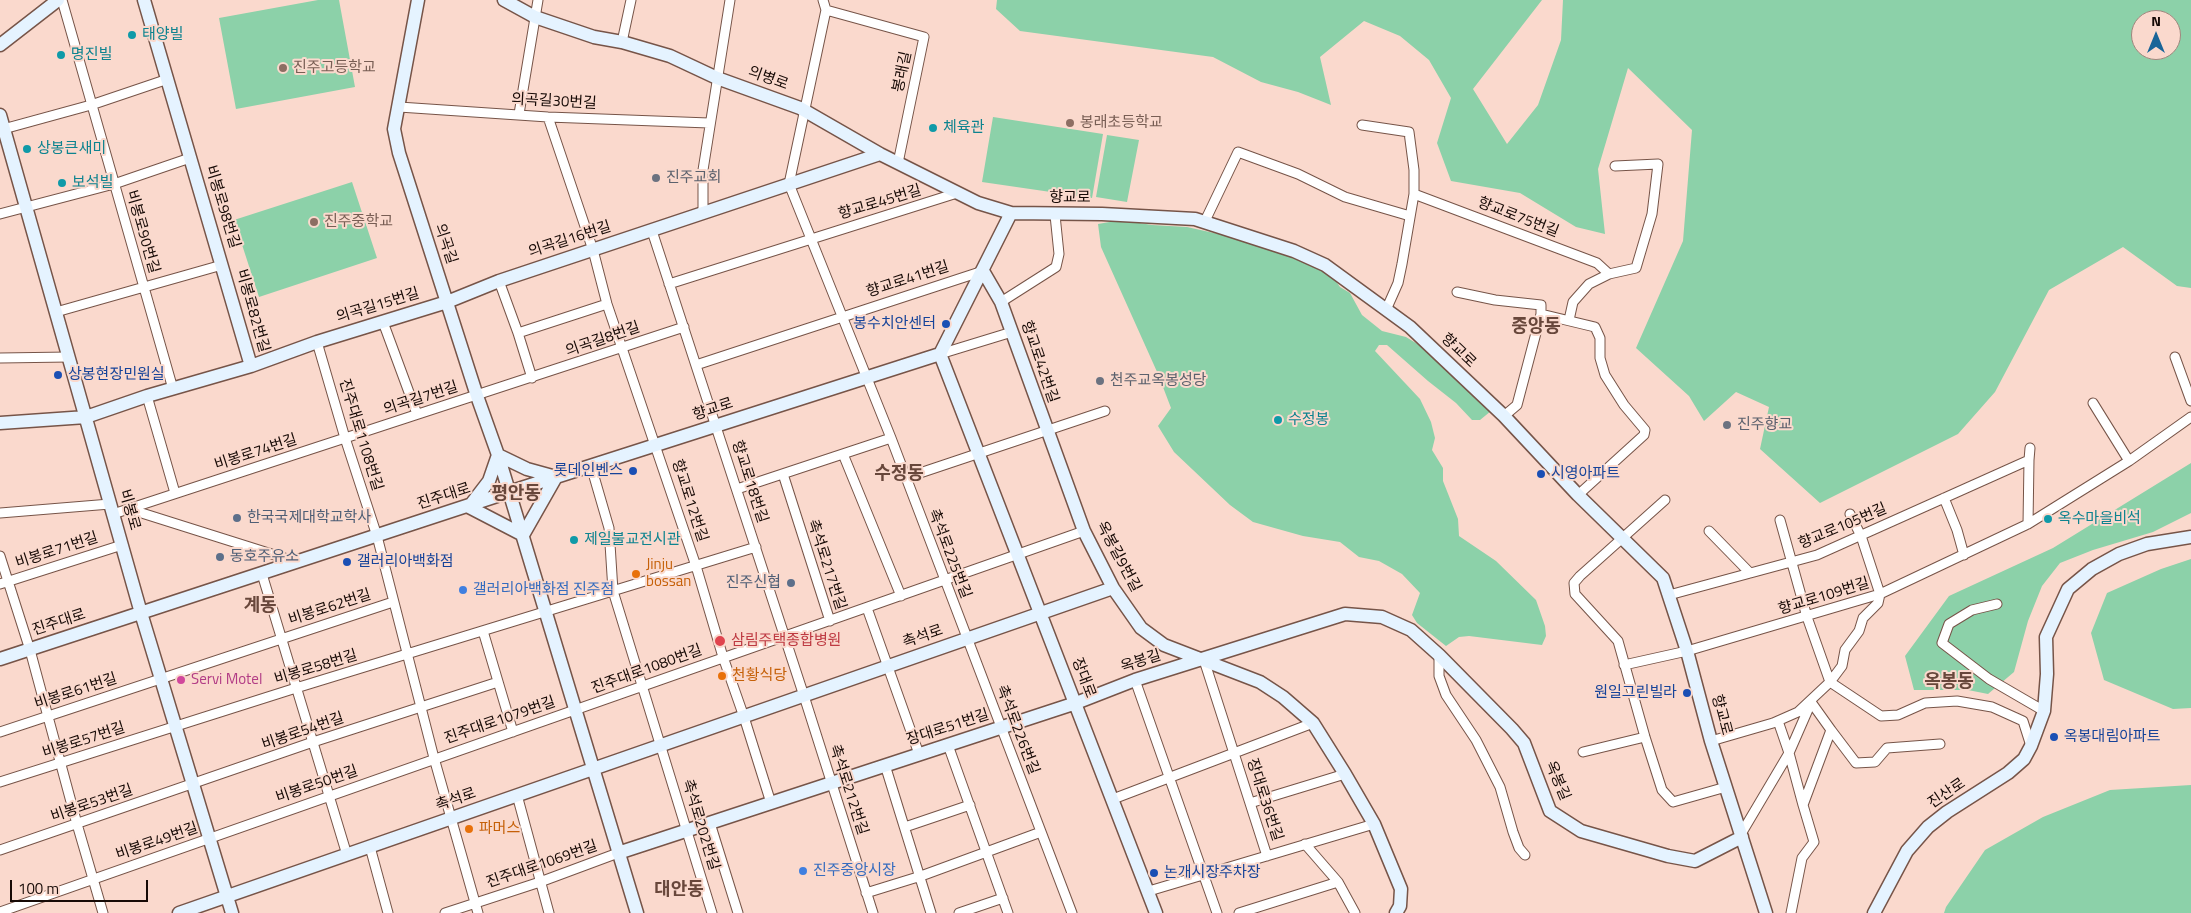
<!DOCTYPE html>
<meta charset="utf-8">
<style>
body{margin:0}
#map{position:relative;width:2191px;height:913px;overflow:hidden;background:#fad9cd;font-family:"Titillium Web",sans-serif}
canvas{display:block}
.north{position:absolute;left:2131px;top:10px;width:50px;height:50px;box-sizing:border-box;background:#fad9cd;border:1px solid #9f867d;border-radius:50%;rotate:0deg;font-size:14px;font-weight:700;line-height:20px;text-align:center;color:#170a06}
.north::after{content:'';display:block;margin:auto;width:18px;height:22px;background:#196598;clip-path:polygon(50% 0,100% 100%,50% 72%,0 100%)}
.scale{position:absolute;left:10px;top:880px;width:138px;height:22px;box-sizing:border-box;border:2px solid #170a06;border-top:0;padding-left:6px;font-size:15px;line-height:18px;white-space:nowrap;color:#170a06;-webkit-text-stroke:4px #fad9cd;paint-order:stroke}
</style>
<div id="map">
<canvas width="2191" height="913"></canvas>
<div class="north">N</div>
<div class="scale">100 m</div>
</div>
<script>
const context = document.querySelector('canvas').getContext('2d');
context.lineJoin = 'round';
function fill(path, color) {
  context.fillStyle = color;
  context.fill(path, 'evenodd');
}
function toPath(rows) {
  const path = new Path2D();
  for (const r of rows) {
    path.moveTo(r[0], r[1]);
    for (let i = 2; i < r.length; i += 2) path.lineTo(r[i], r[i + 1]);
  }
  return path;
}
function trace(path, color, width, dash) {
  context.strokeStyle = color;
  context.lineWidth = width;
  context.lineCap = dash ? 'butt' : 'round';
  context.setLineDash(dash || []);
  context.stroke(path);
}
function drawText(font, color, halo, rows, align = 'center') {
  context.font = font + ' "Titillium Web","Noto Sans KR",sans-serif';
  context.lineWidth = 4;
  context.setLineDash([]);
  context.textBaseline = 'middle';
  context.strokeStyle = halo;
  context.fillStyle = color;
  for (const [text, x, y, turn = 0] of rows) {
    context.save();
    context.translate(x, y);
    context.rotate((+turn || 0) * Math.PI / 180);
    context.textAlign = isNaN(turn) ? turn : align;
    if (halo) context.strokeText(text, 0, 0);
    context.fillText(text, 0, 0);
    context.restore();
  }
}
fill(toPath([
 [318,0,339,0,355,87,236,109,219,18],
 [997,0,1542,0,1473,89,1507,144,1538,105,1561,40,1563,0,2191,0,2191,288,2177,286,2123,247,2049,290,1995,392,1958,434,1820,503,1760,449,1769,407,1736,392,1704,421,1689,396,1636,348,1683,241,1692,130,1628,68,1598,169,1605,234,1576,227,1520,193,1451,181,1437,143,1451,98,1429,60,1400,36,1364,21,1320,57,1331,105,1298,92,1261,82,1213,57,1020,31,996,9],
 [2141,20,2171,20,2171,50,2141,50],
 [993,117,1103,134,1092,198,982,182],
 [1107,135,1139,140,1127,202,1096,197],
 [352,182,377,258,259,297,234,220],
 [1121,220,1152,225,1187,227,1223,235,1285,254,1331,274,1340,287,1350,293,1362,315,1382,331,1406,337,1429,351,1491,411,1480,420,1472,420,1456,403,1428,381,1387,345,1379,345,1375,351,1420,399,1431,422,1435,438,1432,450,1443,468,1443,481,1458,519,1459,536,1496,561,1536,600,1545,626,1546,636,1542,645,1469,636,1459,637,1446,646,1417,623,1412,615,1420,593,1402,574,1379,561,1359,557,1340,542,1303,536,1253,522,1230,505,1174,452,1158,426,1171,408,1158,374,1101,247,1098,224],
 [2191,463,2191,513,2153,532,2093,550,2060,563,2042,586,2028,621,2014,672,1988,694,1968,690,1914,690,1905,656,1949,596,2053,548],
 [2191,559,2191,708,2173,709,2104,680,2091,633,2107,593,2161,569],
 [2191,785,2191,913,1944,913,1946,907,1985,850,2043,817,2110,790]
]), '#8cd1a9');
const street = toPath([
 [62,0,173,389],
 [823,0,826,10,789,184,891,438,1072,913],
 [826,10,924,37,898,163],
 [622,42,631,0],
 [399,107,548,117,709,123],
 [519,114,538,0],
 [548,117,593,250,607,304,696,566,723,657,744,717,771,803],
 [1362,125,1409,132,1414,170,1414,194,1402,264,1398,283,1386,310],
 [0,130,91,105,168,79],
 [1414,194,1597,263,1609,274],
 [703,213,703,170,730,0],
 [0,214,114,184,190,158],
 [1205,221,1238,152,1298,174,1345,197,1410,216],
 [652,231,804,696,873,913],
 [499,281,518,333,532,378],
 [669,284,957,193],
 [1457,292,1495,300,1541,305,1541,314,1517,405,1504,416],
 [1001,302,1056,267,1059,254,1055,215],
 [56,312,222,265],
 [1541,314,1595,327,1600,338,1600,358,1605,375,1624,405,1645,430,1644,435,1578,495],
 [1569,320,1573,302,1589,284,1609,274,1636,268,1652,214,1658,164,1615,166],
 [383,322,417,414],
 [518,333,607,304],
 [317,342,345,438,377,536,434,758,478,913],
 [940,354,1012,332],
 [2175,357,2191,401],
 [0,358,69,357],
 [696,365,983,271],
 [147,396,175,493],
 [2093,403,2129,461],
 [843,454,901,596],
 [591,466,609,528,613,591,712,913],
 [783,474,830,621],
 [905,478,1105,411],
 [737,489,891,438],
 [1944,498,1957,530,1964,555],
 [1665,500,1580,576,1574,583,1575,594,1618,641,1645,737,1662,790,1673,802,1726,787],
 [129,509,297,562],
 [0,513,110,504],
 [113,514,684,327],
 [1780,520,1807,617,1830,682,1881,716,1898,715,1925,703,1957,701,1992,707,2023,721,2031,746],
 [2028,524,2029,460],
 [1709,531,1750,573],
 [0,556,30,650,77,824,103,913],
 [262,574,347,855],
 [0,584,122,545],
 [1669,595,1817,555,2029,460,2030,448],
 [1997,604,1972,610,1949,624,1942,643,1989,679,2044,711],
 [867,608,919,754],
 [483,631,513,732],
 [1439,655,1439,676,1446,695,1476,740,1500,787,1513,832,1519,848,1525,855],
 [1204,660,1267,856],
 [1624,665,1687,651,1880,594,2028,524,2129,461,2191,417],
 [1135,680,1217,913],
 [1778,721,1789,753,1810,705],
 [1831,730,1856,763,1875,762,1887,748,1940,744],
 [0,732,393,602],
 [1711,741,1773,723,1798,712,1830,682,1842,666,1845,650,1859,631,1863,618,1878,603,1880,594,1861,536,1850,514],
 [948,745,1008,913],
 [1583,752,1645,737],
 [1789,753,1803,805],
 [885,765,931,913],
 [0,782,296,688,756,547],
 [517,795,549,913],
 [1113,799,1313,723],
 [1250,803,1345,774],
 [710,823,738,913],
 [905,827,970,805],
 [1741,834,1789,753],
 [1305,844,1338,882,1355,913],
 [370,847,388,913],
 [0,850,313,742,498,682],
 [1149,891,1374,824],
 [866,893,921,876,1041,832],
 [0,912,1084,531],
 [445,913,540,882,618,853],
 [959,913,1003,898],
 [1239,913,1338,882],
 [1791,913,1802,858,1814,842,1803,805,1831,730,1811,702]
]);
const secondary = toPath([
 [144,0,251,366],
 [418,0,394,129,399,153,477,396,498,455,637,913],
 [504,0,535,17,594,37,622,42,670,56,717,78,800,108,880,154,978,203,1011,213],
 [0,45,58,0],
 [0,115,141,613,232,913],
 [983,271,1001,302,1084,531,1113,588,1141,628,1164,645,1260,682,1283,697,1313,723,1345,774,1374,824,1401,889,1400,906,1396,913],
 [940,354,1156,913],
 [0,423,86,417,147,396,251,366,317,342,447,302,499,281,880,154],
 [498,455,527,469,556,477,523,535,469,507,489,481,498,455],
 [0,659,509,492,940,354,1011,213,1102,214,1195,219,1294,251,1325,265,1410,327,1504,416,1578,495,1663,578,1687,651,1711,741,1766,913],
 [618,853,1076,703,1135,680,1345,614,1382,617,1411,630,1439,655,1512,729,1524,743,1550,811,1581,831,1668,856,1695,861,1742,837],
 [179,913,1113,588],
 [1874,913,1907,851,1928,827,1947,812,2008,773,2024,759,2031,746,2044,711,2047,674,2046,637,2068,589,2092,569,2119,554,2147,544,2191,537]
]);
trace(street, '#765448', 11);
trace(secondary, '#765448', 15);
trace(street, '#fff', 9);
trace(secondary, '#e5f3ff', 12);
for (const [x, y, r, color] of [
 [132,35,5,"#0f9aa8"],
 [61,55,5,"#0f9aa8"],
 [283,68,5,"#8d6e63"],
 [1070,123,5,"#8d6e63"],
 [933,128,5,"#0f9aa8"],
 [27,149,5,"#0f9aa8"],
 [656,178,5,"#6b7280"],
 [62,183,5,"#0f9aa8"],
 [314,222,5,"#8d6e63"],
 [946,324,5,"#1a4fb4"],
 [58,375,5,"#1a4fb4"],
 [1100,381,5,"#6b7280"],
 [1278,420,5,"#0f9aa8"],
 [1727,425,5,"#6b7280"],
 [633,471,5,"#1a4fb4"],
 [1541,474,5,"#1a4fb4"],
 [237,518,5,"#5c6f8a"],
 [2048,519,5,"#0f9aa8"],
 [574,540,5,"#0f9aa8"],
 [220,557,5,"#5c6f8a"],
 [347,562,5,"#1a4fb4"],
 [636,574,5,"#e8710a"],
 [791,583,5,"#5c6f8a"],
 [463,590,5,"#3f7fe0"],
 [720,641,6,"#e0444e"],
 [722,676,5,"#e8710a"],
 [181,680,5,"#d1479c"],
 [1687,693,5,"#1a4fb4"],
 [2054,737,5,"#1a4fb4"],
 [469,829,5,"#e8710a"],
 [803,871,5,"#3f7fe0"],
 [1154,873,5,"#1a4fb4"]
]) {
  const dot = new Path2D();
  dot.arc(x, y, r, 0, 2 * Math.PI);
  context.fillStyle = color;
  context.fill(dot);
  trace(dot, '#fad9cd', 2);
}
drawText('15px', '#0d838f', '#fad9cd', [
 ["태양빌",142,35],
 ["명진빌",71,55],
 ["체육관",943,128],
 ["상봉큰새미",37,149],
 ["보석빌",72,183],
 ["수정봉",1288,420],
 ["옥수마을비석",2058,519],
 ["제일불교전시관",584,540]
], 'left');
drawText('15px', '#785e54', '#fad9cd', [
 ["진주고등학교",293,68],
 ["봉래초등학교",1080,123],
 ["진주중학교",324,222]
], 'left');
drawText('15px', '#170a06', '#fad9cd', [
 ["봉래길",903,72,-78],
 ["의병로",768,79,20],
 ["의곡길30번길",554,102,3],
 ["향교로",1070,198],
 ["향교로45번길",880,203,-17],
 ["비봉로98번길",222,207,73],
 ["향교로75번길",1518,218,21],
 ["비봉로90번길",142,232,74],
 ["의곡길16번길",570,240,-18],
 ["의곡길",445,244,72],
 ["향교로41번길",908,280,-18],
 ["의곡길15번길",378,306,-17],
 ["비봉로82번길",252,311,74],
 ["의곡길8번길",603,340,-19],
 ["향교로",1458,351,44],
 ["향교로42번길",1039,362,71],
 ["의곡길7번길",421,399,-18],
 ["향교로",713,410,-18],
 ["진주대로1108번길",360,435,73],
 ["비봉로74번길",256,453,-18],
 ["향교로18번길",749,482,72],
 ["진주대로",444,497,-18],
 ["향교로12번길",689,501,72],
 ["비봉로",129,510,74],
 ["향교로105번길",1843,527,-23],
 ["비봉로71번길",57,551,-18],
 ["촉석로225번길",949,554,69],
 ["옥봉길9번길",1118,557,62],
 ["촉석로217번길",826,565,72],
 ["향교로109번길",1824,597,-17],
 ["비봉로62번길",330,608,-18],
 ["진주대로",59,623,-18],
 ["촉석로",923,637,-19],
 ["옥봉길",1141,662,-18],
 ["비봉로58번길",316,668,-17],
 ["진주대로1080번길",647,670,-20],
 ["장대로",1083,678,69],
 ["비봉로61번길",76,692,-18],
 ["향교로",1721,715,75],
 ["진주대로1079번길",500,721,-19],
 ["장대로51번길",948,728,-18],
 ["촉석로226번길",1017,730,69],
 ["비봉로54번길",303,732,-19],
 ["비봉로57번길",84,741,-18],
 ["옥봉길",1557,781,67],
 ["비봉로50번길",317,785,-19],
 ["촉석로212번길",848,790,72],
 ["진산로",1947,794,-34],
 ["촉석로",456,800,-19],
 ["장대로36번길",1264,800,72],
 ["비봉로53번길",92,804,-19],
 ["촉석로202번길",700,825,73],
 ["비봉로49번길",157,842,-19],
 ["진주대로1069번길",542,865,-19]
]);
drawText('15px', '#5b616d', '#fad9cd', [
 ["진주교회",666,178],
 ["천주교옥봉성당",1110,381],
 ["진주향교",1737,425]
], 'left');
drawText('15px', '#164399', '#fad9cd', [
 ["봉수치안센터",936,324,"right"],
 ["상봉현장민원실",68,375],
 ["롯데인벤스",623,471,"right"],
 ["시영아파트",1551,474],
 ["갤러리아백화점",357,562],
 ["원일그린빌라",1677,693,"right"],
 ["옥봉대림아파트",2064,737],
 ["논개시장주차장",1164,873]
], 'left');
drawText('15px', '#4e5e75', '#fad9cd', [
 ["한국국제대학교학사",247,518],
 ["동호주유소",230,557],
 ["진주신협",781,583,"right"]
], 'left');
drawText('15px', '#c56008', '#fad9cd', [
 ["Jinju",646,565],
 ["bossan",646,582],
 ["천황식당",732,676],
 ["파머스",479,829]
], 'left');
drawText('15px', '#366cbe', '#fad9cd', [
 ["갤러리아백화점 진주점",473,590],
 ["진주중앙시장",813,871]
], 'left');
drawText('15px', '#be3a42', '#fad9cd', [
 ["삼림주택종합병원",731,641]
], 'left');
drawText('15px', '#b23c85', '#fad9cd', [
 ["Servi Motel",191,680]
], 'left');
drawText('bold 18px', '#68473b', '#fad9cd', [
 ["중앙동",1536,328],
 ["수정동",899,475],
 ["평안동",516,495],
 ["계동",260,607],
 ["옥봉동",1949,683],
 ["대안동",679,891]
]);
</script>
